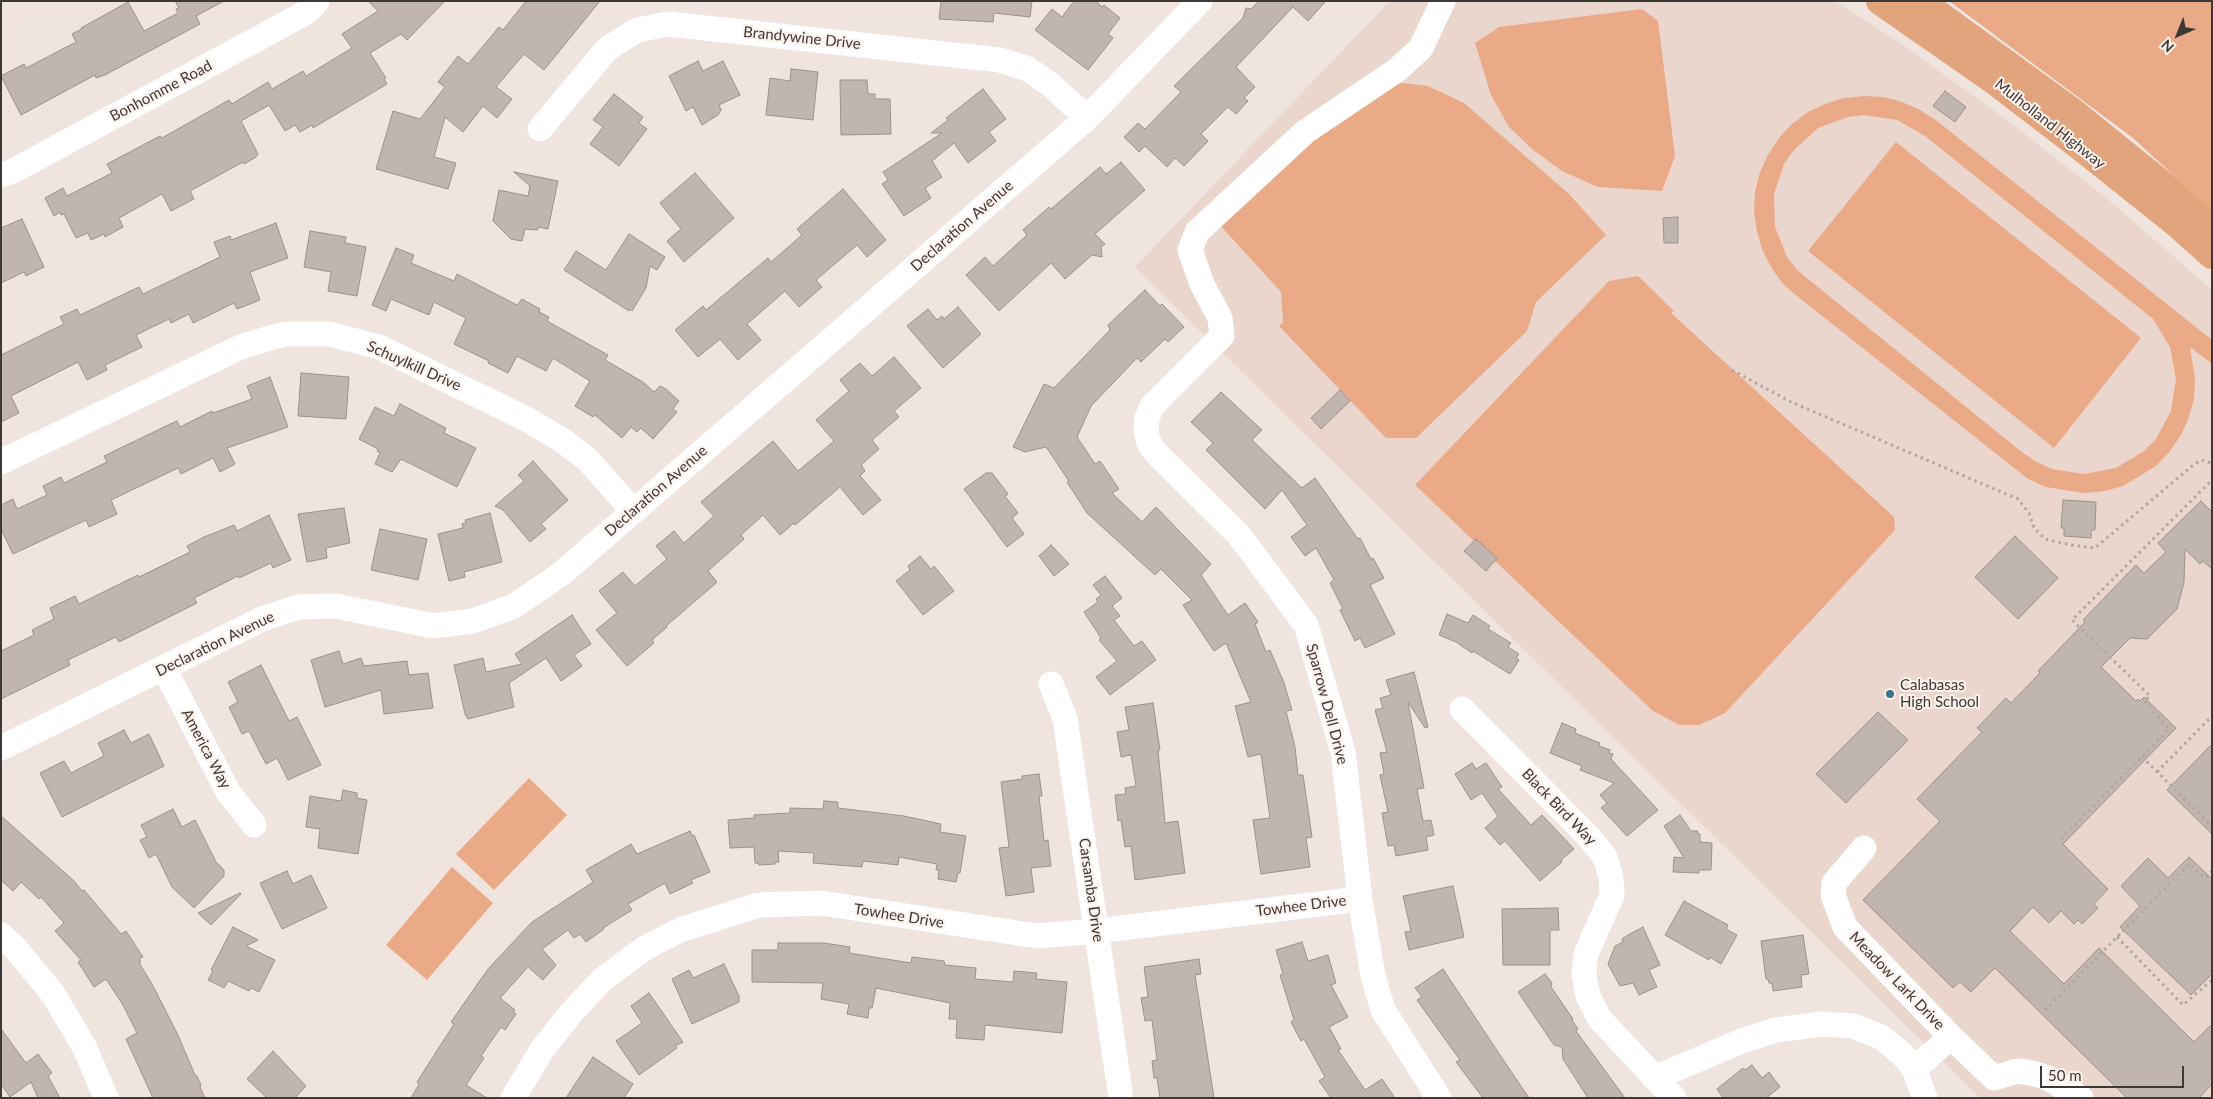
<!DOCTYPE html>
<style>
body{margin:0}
#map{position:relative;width:2213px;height:1099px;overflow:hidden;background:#f0e4de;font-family:Lato,sans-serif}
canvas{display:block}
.frame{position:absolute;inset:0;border:2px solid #3d3936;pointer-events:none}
.north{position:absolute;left:2153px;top:10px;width:50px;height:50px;-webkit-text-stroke:4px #fdf1eb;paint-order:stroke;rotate:224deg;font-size:14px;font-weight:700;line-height:20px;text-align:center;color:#3d3936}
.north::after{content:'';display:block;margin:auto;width:18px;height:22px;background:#3d3936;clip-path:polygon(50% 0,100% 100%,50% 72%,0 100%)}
.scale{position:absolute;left:2040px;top:1066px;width:144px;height:22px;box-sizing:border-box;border:2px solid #3d3936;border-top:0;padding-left:6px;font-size:15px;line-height:18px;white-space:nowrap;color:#3d3936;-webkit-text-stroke:4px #fdf1eb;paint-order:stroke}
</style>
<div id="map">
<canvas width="2213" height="1099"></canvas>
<div class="frame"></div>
<div class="north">N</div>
<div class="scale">50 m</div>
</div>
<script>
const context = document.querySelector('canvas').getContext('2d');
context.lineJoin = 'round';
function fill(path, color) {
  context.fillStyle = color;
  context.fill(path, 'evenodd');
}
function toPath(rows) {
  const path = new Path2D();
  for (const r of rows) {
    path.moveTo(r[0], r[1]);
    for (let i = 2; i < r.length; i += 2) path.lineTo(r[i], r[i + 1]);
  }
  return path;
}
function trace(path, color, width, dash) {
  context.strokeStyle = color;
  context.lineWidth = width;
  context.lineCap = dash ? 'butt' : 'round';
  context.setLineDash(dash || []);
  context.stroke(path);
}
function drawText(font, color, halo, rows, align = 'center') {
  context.font = font + ' Lato,sans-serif';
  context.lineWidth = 4;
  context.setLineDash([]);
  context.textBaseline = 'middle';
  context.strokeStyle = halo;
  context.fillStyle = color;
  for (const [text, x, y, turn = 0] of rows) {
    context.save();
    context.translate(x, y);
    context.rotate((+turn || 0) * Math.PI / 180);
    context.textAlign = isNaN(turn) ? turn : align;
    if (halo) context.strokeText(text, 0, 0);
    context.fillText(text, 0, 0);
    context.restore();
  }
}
fill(toPath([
 [1390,1,1834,1,1899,42,2007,120,2110,201,2212,290,2212,1098,1980,1098,1135,267]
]), '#ead6cc');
fill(toPath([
 [1949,1,2212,1,2212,211,2133,138],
 [1642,9,1658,21,1675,156,1662,191,1598,187,1562,171,1532,149,1509,127,1491,95,1475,43,1499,27],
 [1402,83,1428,86,1464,103,1569,194,1606,235,1536,302,1527,331,1416,438,1386,438,1279,326,1283,322,1281,292,1218,223,1280,166,1377,90],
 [1864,96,1884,97,1902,102,1920,110,1937,121,2212,340,2212,364,2190,347,2195,379,2194,399,2189,417,2181,435,2170,451,2156,466,2123,486,2105,491,2084,493,2046,487,2028,479,1797,296,1782,283,1771,267,1762,249,1757,231,1754,211,1755,192,1760,172,1768,155,1779,138,1792,124,1808,112,1825,104,1844,98],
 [1864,115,1897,120,1925,136,2153,319,2170,347,2176,379,2171,411,2156,439,2144,451,2116,468,2084,474,2052,469,2037,462,2023,453,1797,270,1787,257,1775,227,1774,194,1784,164,1794,150,1818,128,1848,117],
 [1896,142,2141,338,2054,448,1808,251],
 [1638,276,1674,311,1671,313,1894,517,1895,530,1725,713,1699,725,1679,725,1653,711,1415,485,1609,281],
 [529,778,567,815,494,890,456,854],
 [452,867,493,903,427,980,386,945]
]), '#eaaa87');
const building = toPath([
 [175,1,224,1,196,16,200,24,105,75,96,78,95,75,21,115,1,76,24,64,26,68,76,42,72,34,82,29,81,28,128,2,144,31,178,13,176,9,179,8,175,1],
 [368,1,445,1,407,40,401,34,370,53,386,78,384,79,387,84,313,128,312,125,300,132,295,125,285,131,269,105,241,121,258,154,256,157,244,164,243,162,190,191,194,199,171,211,162,194,119,218,123,227,105,237,104,234,91,240,88,233,76,238,64,214,61,215,60,212,54,216,45,198,63,188,67,196,112,173,107,164,160,136,162,138,229,100,232,104,268,82,272,89,303,71,306,76,352,48,342,34,378,11,368,1],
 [526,1,600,1,544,70,524,54,496,87,512,99,497,118,483,106,463,132,445,117,434,157,456,163,448,189,376,169,393,111,420,119,445,87,438,82,458,56,468,64,499,27,503,30,526,1],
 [941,1,1032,1,1030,17,994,13,993,22,939,19,941,1],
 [1074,1,1096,1,1102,7,1104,5,1120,18,1108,34,1113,38,1088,70,1035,30,1052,9,1062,17,1074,1],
 [1259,1,1326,1,1308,21,1293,7,1236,67,1255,87,1244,98,1248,101,1236,114,1228,107,1201,134,1208,141,1184,166,1175,158,1167,167,1145,146,1139,152,1124,137,1138,123,1145,129,1181,92,1174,86,1243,18,1246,8,1251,9,1259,1],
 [698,61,703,71,723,61,740,95,719,105,721,110,718,115,702,125,693,107,686,111,669,76,698,61],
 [791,69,818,72,813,120,766,115,770,78,790,81,791,69],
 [840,80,867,80,868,94,875,94,875,99,890,99,891,134,841,135,840,80],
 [983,89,1006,119,989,132,996,141,968,163,954,143,932,161,942,177,925,188,931,198,904,216,882,184,888,180,883,172,942,133,931,133,948,120,946,118,983,89],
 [1945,91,1966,107,1955,122,1933,106,1945,91],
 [614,94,643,117,639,123,647,129,619,166,590,144,603,127,593,120,614,94],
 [1121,162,1145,190,1095,234,1105,244,1101,247,1102,257,1092,255,1065,279,1051,263,999,311,966,275,985,257,993,266,1027,235,1023,230,1049,207,1051,209,1100,167,1106,174,1121,162],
 [514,172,558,181,548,229,538,227,538,230,525,229,522,241,511,239,493,221,499,190,528,196,530,186,514,172],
 [695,173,734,218,684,262,667,241,681,229,660,203,695,173],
 [843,189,886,240,867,257,857,245,816,280,822,287,799,307,785,291,747,324,761,340,738,360,720,339,698,357,675,330,703,306,706,310,768,258,771,262,802,235,797,229,843,189],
 [1678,217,1678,243,1664,243,1663,218,1678,217],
 [22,219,44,267,26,276,24,272,1,283,1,228,22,219],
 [276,223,288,258,250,272,260,300,237,309,234,303,193,323,189,314,171,323,169,319,136,335,142,347,105,365,107,370,87,380,78,362,11,396,19,413,1,422,1,355,64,324,60,317,77,309,80,315,139,287,143,294,220,257,214,242,230,236,231,240,276,223],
 [310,231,346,237,345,243,366,247,357,296,328,291,331,272,304,267,310,231],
 [629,234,665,257,657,270,650,266,646,288,632,311,630,309,629,311,564,270,576,251,606,270,629,234],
 [396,248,414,255,411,263,454,281,457,274,517,305,522,299,540,309,539,312,549,317,547,321,608,355,605,360,643,382,654,392,660,386,666,389,679,401,673,409,677,412,653,439,641,428,637,432,631,427,622,438,595,415,593,417,575,406,590,381,553,358,546,371,517,356,508,373,488,363,489,361,454,344,466,318,434,302,429,315,391,299,386,311,372,305,396,248],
 [1145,290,1160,306,1162,304,1184,327,1168,342,1165,339,1141,362,1137,358,1091,406,1077,437,1095,464,1100,461,1119,489,1112,493,1142,522,1156,507,1211,564,1201,575,1228,615,1245,603,1258,622,1255,624,1266,652,1270,650,1284,683,1292,710,1286,711,1295,747,1298,775,1303,775,1312,837,1306,838,1310,867,1261,874,1253,820,1270,818,1261,754,1248,757,1235,706,1251,702,1226,643,1214,651,1183,605,1192,600,1161,569,1155,575,1087,513,1067,482,1069,481,1046,447,1025,452,1013,447,1044,384,1054,388,1110,330,1108,325,1145,290],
 [958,307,981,334,943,368,907,326,928,309,937,320,942,316,944,319,958,307],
 [894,357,921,388,894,411,899,417,872,440,879,449,861,465,865,471,860,476,881,500,863,515,840,487,795,525,794,523,780,535,763,515,741,535,744,539,708,571,717,582,715,584,666,626,667,627,652,640,654,643,627,666,596,630,617,613,599,591,623,572,635,586,667,559,656,546,674,531,684,543,714,516,701,502,773,441,798,471,834,441,816,420,849,391,840,380,860,363,872,376,894,357],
 [301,373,349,377,346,419,298,416,301,373],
 [270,377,288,427,227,448,235,464,220,472,213,458,181,474,178,468,111,500,117,514,89,527,86,520,13,554,1,529,1,505,13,499,17,509,47,495,43,486,61,477,64,483,107,462,104,456,164,427,177,421,180,427,212,411,213,413,252,399,247,386,270,377],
 [1340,390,1350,401,1321,429,1311,418,1340,390],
 [1221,392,1262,430,1252,440,1302,488,1315,478,1358,539,1360,538,1371,559,1373,558,1384,578,1370,585,1395,634,1365,648,1360,638,1355,641,1340,610,1343,609,1330,583,1334,580,1316,548,1305,556,1291,537,1307,525,1282,490,1265,509,1206,450,1213,443,1191,422,1221,392],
 [400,404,446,428,444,433,476,448,457,487,401,459,392,472,375,464,380,453,377,451,378,449,359,439,375,407,394,416,400,404],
 [533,461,568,500,541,524,546,529,530,542,503,510,495,506,524,481,518,475,533,461],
 [986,473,992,473,1008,494,1005,496,1018,513,1012,518,1024,534,1007,547,964,489,986,473],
 [2063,500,2096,502,2095,530,2091,530,2091,538,2064,536,2064,528,2061,528,2063,500],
 [2201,501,2212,512,2212,569,2203,561,2200,564,2185,549,2184,582,2177,609,2147,639,2130,638,2101,667,2136,701,2138,699,2140,701,2144,697,2176,728,2063,844,2108,889,2094,904,2098,908,2082,924,2078,920,2074,924,2061,911,2049,923,2033,907,2010,931,2064,984,2099,948,2194,1042,2212,1024,2212,1084,2199,1098,2127,1098,1995,968,1971,992,1960,982,1953,988,1863,900,1940,821,1917,799,1982,732,1977,728,2006,698,2011,703,2040,673,2038,671,2085,622,2083,620,2136,565,2144,573,2166,552,2158,543,2201,501],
 [344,508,350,543,326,548,327,558,307,562,298,514,344,508],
 [490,513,502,562,464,572,465,577,449,581,438,534,463,528,462,524,466,523,465,520,490,513],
 [269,515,291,560,273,568,271,563,239,578,238,576,194,598,197,603,119,642,116,637,68,660,70,665,1,699,1,651,34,635,32,630,54,619,50,608,75,596,79,604,138,575,139,577,190,552,187,546,204,537,234,525,237,531,269,515],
 [380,529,427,539,418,580,371,570,380,529],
 [2015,536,2058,578,2018,619,1975,577,2015,536],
 [1476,539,1497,558,1486,571,1464,551,1476,539],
 [1051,545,1069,564,1054,576,1039,556,1051,545],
 [920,556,931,569,934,566,954,591,923,615,896,581,910,570,908,566,920,556],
 [1105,576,1122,598,1112,606,1120,616,1114,620,1134,646,1142,641,1156,660,1110,695,1096,677,1117,661,1099,640,1101,638,1084,612,1098,602,1096,599,1101,595,1093,585,1105,576],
 [1447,614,1468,623,1473,615,1490,626,1488,629,1511,643,1508,647,1519,654,1516,658,1519,660,1510,674,1473,651,1472,653,1456,642,1439,635,1447,614],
 [572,615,591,644,574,655,582,666,561,681,546,658,509,683,514,707,468,719,465,714,454,665,483,658,486,672,522,664,515,654,572,615],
 [339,651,343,664,361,658,364,666,407,661,409,675,428,673,433,708,384,714,381,690,325,707,311,660,339,651],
 [261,665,289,721,297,717,321,765,288,780,277,758,266,764,249,731,242,734,229,707,238,702,228,682,261,665],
 [1414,672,1428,727,1425,728,1408,702,1424,788,1417,789,1423,821,1431,820,1434,835,1426,837,1428,850,1396,856,1394,845,1388,846,1382,813,1388,812,1380,775,1384,774,1380,753,1387,752,1375,710,1383,708,1380,698,1391,695,1386,680,1414,672],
 [1153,703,1160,750,1158,750,1165,823,1178,821,1185,873,1135,880,1131,846,1125,847,1121,820,1118,821,1115,795,1126,794,1125,788,1136,786,1131,755,1121,757,1117,732,1129,730,1125,707,1153,703],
 [1878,712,1908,740,1846,803,1816,774,1878,712],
 [1562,723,1576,729,1575,733,1600,743,1599,746,1610,750,1609,753,1613,754,1611,759,1658,810,1627,836,1601,808,1607,803,1600,795,1614,783,1580,770,1582,766,1550,753,1562,723],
 [124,730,131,743,149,734,164,766,62,817,40,773,64,761,71,773,104,756,98,743,124,730],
 [2212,744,2212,834,2167,790,2212,744],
 [1472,763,1476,769,1486,763,1502,787,1498,789,1531,825,1542,815,1574,849,1561,860,1562,862,1540,881,1505,841,1500,845,1485,828,1498,816,1482,793,1471,800,1455,774,1472,763],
 [1039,774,1042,796,1039,796,1044,841,1048,840,1051,866,1031,868,1034,892,1006,896,999,848,1009,847,1001,782,1022,779,1022,776,1039,774],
 [343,790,357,793,357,798,367,800,358,854,318,848,320,829,306,827,310,796,341,801,343,790],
 [824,801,838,802,838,808,904,816,941,824,940,832,966,836,960,873,958,873,956,882,938,879,939,870,936,870,937,864,899,857,898,865,863,861,862,867,813,863,814,853,778,851,779,862,775,862,775,864,759,865,758,863,755,863,754,847,730,848,728,820,754,818,754,815,790,813,790,808,823,809,824,801],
 [173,809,182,827,195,820,216,862,224,870,224,876,194,908,172,887,156,854,149,858,140,840,147,837,141,825,173,809],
 [1680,815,1691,831,1698,831,1697,833,1700,834,1700,842,1712,843,1711,870,1699,870,1699,873,1673,872,1674,857,1684,858,1664,826,1680,815],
 [1,816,73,880,82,891,84,890,121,934,126,931,143,957,139,959,141,962,139,963,152,984,177,1033,195,1075,197,1076,201,1085,200,1087,205,1098,153,1098,126,1039,137,1033,123,1005,106,979,94,987,78,962,81,960,55,931,64,923,41,897,39,899,21,882,13,891,1,880,1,816],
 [690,831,692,836,694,835,710,872,691,880,693,883,670,894,665,883,628,904,632,910,603,928,604,929,586,942,580,934,574,938,568,930,542,949,556,965,543,980,528,967,500,998,515,1010,513,1011,516,1014,505,1030,501,1027,481,1056,484,1058,466,1085,487,1098,411,1098,419,1084,417,1082,454,1024,451,1022,488,969,532,922,593,882,586,870,631,844,637,854,690,831],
 [2189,857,2212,879,2212,974,2191,995,2120,927,2140,906,2121,886,2148,858,2168,878,2189,857],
 [287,871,293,884,311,875,327,908,282,929,260,883,287,871],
 [1453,886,1464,937,1409,950,1405,932,1411,931,1403,896,1453,886],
 [240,893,241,894,211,925,198,913,240,893],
 [1684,901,1728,925,1726,929,1737,935,1721,964,1710,957,1709,960,1665,935,1684,901],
 [1558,908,1559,930,1550,930,1550,965,1503,965,1502,909,1558,908],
 [233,927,258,940,246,946,275,960,259,992,251,988,249,991,228,981,224,988,208,980,213,971,211,970,233,927],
 [1643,927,1660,965,1649,970,1657,987,1639,995,1633,983,1620,986,1608,964,1615,946,1623,942,1622,939,1628,935,1643,927],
 [1803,935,1809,974,1801,975,1802,987,1773,991,1772,983,1769,983,1768,979,1766,979,1761,941,1803,935],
 [1302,942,1308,961,1328,955,1336,983,1331,985,1348,1017,1329,1027,1341,1049,1338,1050,1365,1090,1382,1079,1395,1098,1331,1098,1319,1081,1325,1077,1304,1039,1301,1041,1291,1022,1294,1020,1280,975,1283,974,1276,950,1302,942],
 [778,943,824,943,850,947,849,953,911,963,912,957,944,961,945,965,976,968,975,979,1013,982,1014,971,1037,973,1036,979,1067,982,1062,1033,985,1025,984,1040,956,1038,957,1019,949,1019,950,1003,876,988,872,1008,869,1008,868,1018,847,1014,849,1004,821,999,823,983,752,982,752,950,778,950,778,943],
 [1199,959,1201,974,1195,975,1214,1098,1160,1098,1157,1078,1154,1078,1152,1061,1157,1060,1152,1020,1145,1021,1141,998,1148,997,1144,967,1199,959],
 [724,964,739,996,739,1002,692,1024,672,979,689,970,693,978,724,964],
 [1443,969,1502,1058,1529,1098,1483,1098,1456,1062,1460,1060,1417,1000,1422,997,1415,988,1443,969],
 [1545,974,1552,983,1551,987,1573,1019,1572,1020,1578,1029,1576,1031,1625,1098,1588,1098,1563,1059,1562,1047,1554,1045,1518,992,1545,974],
 [649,993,683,1042,675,1046,677,1048,639,1075,616,1041,642,1023,631,1006,649,993],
 [1,1029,26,1063,38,1054,52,1073,48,1076,60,1098,38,1098,31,1082,10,1097,1,1084,1,1029],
 [273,1051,306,1086,295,1098,267,1098,247,1079,273,1051],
 [593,1057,633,1084,624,1098,566,1098,593,1057],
 [1752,1065,1762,1078,1769,1072,1780,1087,1766,1098,1723,1098,1717,1089,1743,1068,1745,1070,1752,1065]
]);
fill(building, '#c1b5af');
trace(building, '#9c918b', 1);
trace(toPath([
 [1732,370,1791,402,2018,499,2029,513,2034,528,2045,539,2071,545,2095,548,2192,466,2201,460,2211,463],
 [2142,757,2212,826],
 [2157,772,2212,716],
 [2061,839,2169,729,2144,701,2150,696,2072,620,2212,480],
 [2117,937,2183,1005,2212,980],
 [2045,1010,2189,864,2205,878,2212,871]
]), '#b1a7a2', 3, [2.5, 4]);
trace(toPath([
 [540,129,607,49,637,30,668,24,1000,60,1028,69,1052,86,1087,118],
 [1,175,13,171,307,12,317,1],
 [1,462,243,346,284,334,329,334,379,347,528,420,562,440,588,460,633,511],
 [164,668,228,792,254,825],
 [1051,684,1065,719,1121,1098],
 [1462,709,1589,837,1605,857,1611,877,1612,895,1586,954,1584,975,1588,996,1599,1018,1674,1098],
 [1,748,262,619,298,607,336,606,434,626,473,621,514,606,561,574,1087,118,1200,1],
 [1864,848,1834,883,1833,895,1845,927,1951,1037,1994,1078,2017,1071,2032,1073,2048,1078,2081,1098],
 [1,935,16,949,53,994,85,1048,106,1098],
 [1914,1069,1951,1037],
 [1654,1078,1742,1041,1776,1030,1822,1024,1853,1026,1881,1037,1903,1055,1914,1069,1925,1098],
 [513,1098,542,1050,571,1013,602,980,645,948,680,930,759,905,821,903,1037,936,1097,931,1360,899],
 [1439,1098,1383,1010,1373,976,1360,899,1343,752,1306,625,1239,535,1159,456,1149,444,1146,431,1147,418,1152,406,1222,336,1220,318,1202,284,1190,250,1197,232,1305,132,1397,70,1421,48,1443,1]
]), '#fff', 25);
trace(toPath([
 [1880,1,1992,79,2082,148,2175,222,2212,255],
 [1920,1,2070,110,2164,186,2212,229]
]), '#e1a47c', 28);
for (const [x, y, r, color] of [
 [1890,694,5,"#3c758f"]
]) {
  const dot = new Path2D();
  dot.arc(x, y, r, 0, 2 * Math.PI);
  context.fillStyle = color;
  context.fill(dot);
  trace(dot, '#fdf1eb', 2);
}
drawText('15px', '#3d3936', '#fdf1eb', [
 ["Brandywine Drive",802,38,6],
 ["Bonhomme Road",161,91,-28],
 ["Mulholland Highway",2050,124,38],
 ["Declaration Avenue",962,226,-41],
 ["Schuylkill Drive",414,366,24],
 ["Declaration Avenue",656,491,-41],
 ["Declaration Avenue",215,644,-26],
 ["Sparrow Dell Drive",1327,704,75],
 ["America Way",206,749,62],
 ["Black Bird Way",1559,807,46],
 ["Carsamba Drive",1091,890,82],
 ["Towhee Drive",1301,906,-7],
 ["Towhee Drive",899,916,9],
 ["Meadow Lark Drive",1897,981,46]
]);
drawText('15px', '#3d3936', '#fdf1eb', [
 ["Calabasas",1900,685],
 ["High School",1900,702]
], 'left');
</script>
